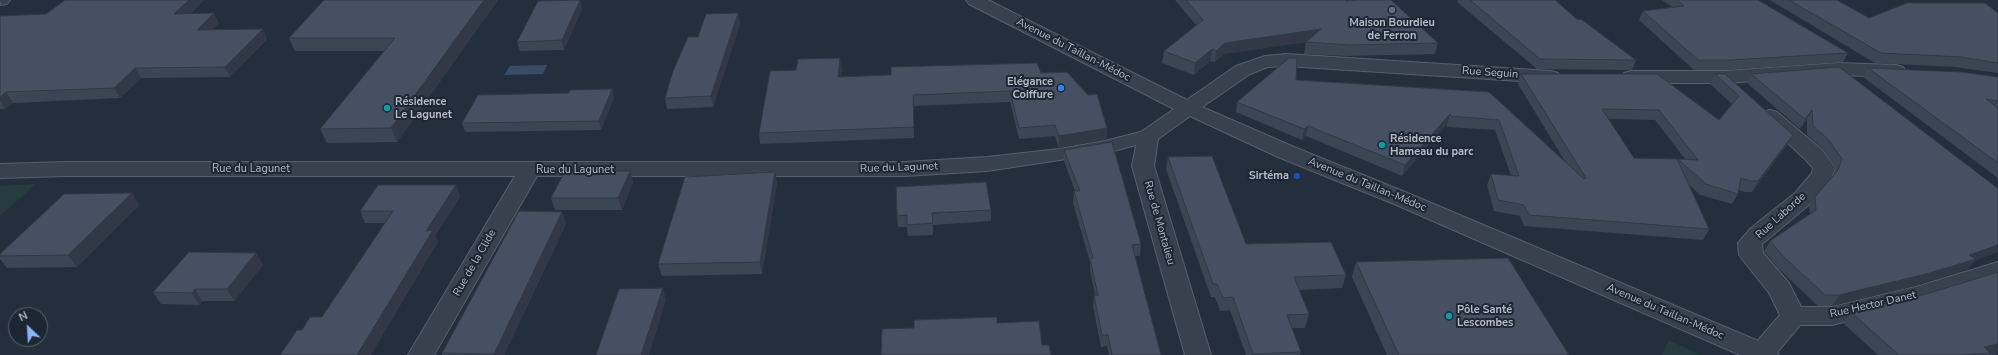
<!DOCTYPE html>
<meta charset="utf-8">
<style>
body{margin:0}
#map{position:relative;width:1998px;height:355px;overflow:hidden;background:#242f3e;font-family:"Nunito Sans",sans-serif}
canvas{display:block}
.north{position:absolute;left:8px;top:307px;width:40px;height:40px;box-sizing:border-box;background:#1d2633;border:1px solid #59626f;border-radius:50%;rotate:335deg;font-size:11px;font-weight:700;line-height:16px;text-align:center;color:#b4bcc9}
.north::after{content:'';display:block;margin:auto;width:14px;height:18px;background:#8ab4f8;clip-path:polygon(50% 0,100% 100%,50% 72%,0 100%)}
</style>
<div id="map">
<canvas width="1998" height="355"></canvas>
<div class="north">N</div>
</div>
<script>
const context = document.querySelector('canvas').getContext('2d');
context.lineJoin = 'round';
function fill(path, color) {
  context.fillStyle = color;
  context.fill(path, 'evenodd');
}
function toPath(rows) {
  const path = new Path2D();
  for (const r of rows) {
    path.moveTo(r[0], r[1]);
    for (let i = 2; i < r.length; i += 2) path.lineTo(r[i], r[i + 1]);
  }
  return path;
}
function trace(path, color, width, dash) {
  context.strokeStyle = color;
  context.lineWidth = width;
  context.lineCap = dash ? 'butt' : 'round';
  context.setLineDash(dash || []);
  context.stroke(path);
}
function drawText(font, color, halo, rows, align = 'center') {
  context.font = font + ' "Nunito Sans",sans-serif';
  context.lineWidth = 4;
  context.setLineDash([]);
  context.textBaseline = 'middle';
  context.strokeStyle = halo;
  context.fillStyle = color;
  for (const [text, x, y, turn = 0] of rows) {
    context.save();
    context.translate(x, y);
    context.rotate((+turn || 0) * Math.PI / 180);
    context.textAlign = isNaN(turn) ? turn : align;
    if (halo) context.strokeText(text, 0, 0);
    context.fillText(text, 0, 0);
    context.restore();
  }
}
fill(toPath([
 [36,184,0,216,0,186],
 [1669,340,1700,355,1662,355]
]), '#263c3f');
fill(toPath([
 [547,65,543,74,504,75,510,66]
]), '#394c67');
const minor = toPath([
 [1286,54,1551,71,1558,73,1561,77,1558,81,1551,83,1286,66,1268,67,1250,74,1195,112,1188,114,1181,112,1178,108,1181,104,1236,66,1265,56,1286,54],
 [1838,63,1896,65,1903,67,1906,71,1903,75,1896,77,1838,75,1726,83,1631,83,1624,81,1621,77,1624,73,1631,71,1726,71,1838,63],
 [1770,110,1777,112,1822,150,1835,168,1831,179,1811,203,1762,244,1763,253,1789,283,1801,307,1832,307,1919,286,1998,262,1998,279,1921,303,1832,325,1800,325,1775,355,1750,355,1749,353,1753,346,1780,315,1769,293,1739,255,1738,243,1751,228,1795,193,1812,173,1813,168,1806,160,1763,120,1760,116,1763,112,1770,110],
 [1148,130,1155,132,1158,136,1155,140,1106,153,987,171,905,176,537,176,434,355,408,355,515,176,65,176,0,178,0,164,65,162,905,162,987,157,1059,149,1105,141,1148,130]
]);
const tertiary = toPath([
 [0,0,10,0,7,4,1,5,0,0],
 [966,0,988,0,1195,104,1294,147,1410,194,1775,348,1779,355,1740,355,1394,204,1278,157,1190,116,1158,139,1154,166,1211,355,1185,355,1132,166,1138,136,1141,132,1174,109,969,4,966,0]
]);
trace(minor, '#565f6c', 2);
trace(tertiary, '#565f6c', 2);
fill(minor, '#38414e');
fill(tertiary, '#38414e');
fill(toPath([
 [65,0,204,0,190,14,219,23,212,30,267,39,230,77,141,78,120,98,13,103,5,109,0,109,0,16,46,14],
 [324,0,498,0,397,142,327,143,320,129,384,51,295,51,289,38],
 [580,0,582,9,564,50,520,51,517,42],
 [1175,0,1345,0,1438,43,1435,54,1347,56,1304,54,1306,42,1223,54,1215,62,1210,61,1194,75,1162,63,1164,51,1196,25],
 [1458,0,1555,0,1578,20,1636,60,1632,70,1537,69,1457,2],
 [1662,0,1758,0,1848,53,1843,62,1726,70,1694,70,1639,20,1643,11,1672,7],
 [1770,0,1837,0,1869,18,1998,13,1998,73,1955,67,1875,63],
 [738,13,740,24,713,107,667,109,665,98,698,37],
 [1868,68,1998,77,1998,178,1863,77],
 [842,69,840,77,1041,73,1107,128,1107,139,1059,148,1055,136,1019,139,1010,102,913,106,914,138,760,144,759,133],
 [1521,74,1719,120,1732,104,1710,84,1715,74,1725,74,1787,145,1752,192,1744,192,1739,190,1738,194,1732,204,1700,195,1689,184,1709,229,1703,240,1524,226,1520,216,1494,211,1487,185,1491,174,1511,176,1495,130,1447,127,1447,124,1402,176,1306,136,1302,140,1236,112,1237,102,1296,80,1489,92,1566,163,1518,84],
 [1608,119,1655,120,1685,159,1678,159,1678,160,1634,158],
 [1751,74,1998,188,1998,252,1975,260,1968,269,1919,285,1832,306,1818,306,1778,268,1764,251,1770,241,1810,214,1809,206,1815,197,1834,175,1836,169,1823,149,1807,135,1807,119,1800,129,1747,83],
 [612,89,614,98,601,130,465,132,462,123,569,93],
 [1064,150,1141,244,1140,256,1135,256,1161,355,1109,355,1107,346,1101,347,1093,306,1094,295,1095,295,1090,270,1090,262,1073,203,1074,191,1075,191,1064,161],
 [1168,157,1246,244,1346,275,1342,288,1299,290,1309,314,1305,328,1292,328,1301,352,1300,355,1246,355,1230,310,1220,311,1215,297,1211,297,1166,169],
 [630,171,633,182,622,210,555,210,551,198],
 [775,172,777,183,762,274,662,276,658,264],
 [132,193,139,205,77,267,7,268,0,259,0,254],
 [460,197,435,236,438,242,302,330,322,317,385,223,365,223,360,211],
 [991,210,991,221,933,225,933,235,908,236,907,227,898,227,897,216],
 [562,212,566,224,504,355,442,355,442,353],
 [256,253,263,265,234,301,202,301,199,305,161,304,153,292],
 [1356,262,1569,355,1387,355,1352,277],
 [1998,272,1998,354,1993,355,1878,355,1844,324,1851,312,1930,293]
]), '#3b4654');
fill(toPath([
 [189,0,204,0,179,24,174,14],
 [484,0,498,0,397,142,391,128],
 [580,0,582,9,564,50,562,40],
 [214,13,219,23,202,40,197,30],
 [738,13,740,24,713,107,711,96],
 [263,29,267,39,230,77,225,67],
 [1321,29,1319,40,1223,54,1215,62,1216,51,1225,43],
 [1212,49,1210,61,1194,75,1195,63],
 [840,58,842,69,839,88,838,77],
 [135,68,141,78,120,98,114,88],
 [612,89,614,98,601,130,599,121],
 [6,92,13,103,5,109,0,101,0,97],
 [1812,110,1807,119,1800,129,1805,119],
 [1450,114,1447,124,1402,176,1405,165],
 [1308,126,1306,136,1302,140,1304,129],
 [1107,128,1107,139,1059,148,1059,136],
 [1793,135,1787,145,1752,192,1758,181],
 [630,171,633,182,622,210,618,198],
 [775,172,777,183,762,274,760,262],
 [456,185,460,197,435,236,438,242,371,355,357,355,426,231],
 [132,193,139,205,77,267,68,255],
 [562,212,566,224,504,355,494,355,494,354],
 [1998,245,1998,252,1975,260,1968,269,1919,285,1832,306,1839,295,1969,255],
 [256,253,263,265,234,301,227,289],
 [663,288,666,300,649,355,641,355],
 [195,289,202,301,199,305,192,293],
 [1998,344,1998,354,1988,355,1990,353,1984,347]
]), '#303945');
const building = toPath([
 [65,0,189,0,174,14,214,13,197,30,263,29,225,67,135,68,114,88,6,92,0,97,0,16,46,14,65,0],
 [324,0,484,0,391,128,320,129,395,38,289,38,324,0],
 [580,0,562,40,517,42,538,1,580,0],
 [1186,0,1345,0,1346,1,1355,0,1391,0,1438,43,1350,45,1306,42,1321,29,1225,43,1216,51,1212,49,1195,63,1164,51,1203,20,1186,0],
 [1470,0,1555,0,1578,20,1581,19,1636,60,1540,59,1470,0],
 [1677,0,1758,0,1848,53,1730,60,1698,60,1643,11,1684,6,1677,0],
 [1789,0,1837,0,1869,18,1907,3,1985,3,1998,13,1998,63,1961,57,1881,53,1789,0],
 [738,13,711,96,665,98,673,71,688,37,698,37,706,14,738,13],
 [840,58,838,77,891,75,891,67,1037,63,1041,73,1067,72,1088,95,1097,94,1107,128,1059,136,1055,125,1019,128,1010,91,913,95,914,127,759,133,770,71,796,70,798,59,840,58],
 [1289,58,1297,58,1296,80,1489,92,1584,179,1586,178,1521,74,1657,74,1719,120,1739,96,1715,74,1725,74,1793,135,1758,181,1750,181,1741,178,1738,194,1706,184,1678,159,1698,160,1659,110,1602,109,1634,158,1677,159,1709,229,1529,215,1524,205,1498,200,1491,174,1519,176,1499,120,1451,116,1450,114,1405,165,1308,126,1304,129,1237,102,1289,58],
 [1839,67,1996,187,1998,188,1998,245,1969,255,1976,259,1926,274,1839,295,1825,295,1784,257,1770,241,1816,210,1815,197,1838,170,1842,159,1829,140,1813,126,1812,110,1805,119,1751,74,1839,67],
 [1868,68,1961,72,1998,77,1998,101,1986,99,1998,108,1998,163,1868,68],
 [612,89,599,121,462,123,478,95,569,93,570,90,612,89],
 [1112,142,1141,244,1132,245,1161,355,1112,355,1108,335,1102,335,1094,295,1098,295,1090,259,1093,258,1074,191,1080,191,1064,150,1112,142],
 [1212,156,1246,244,1331,242,1346,275,1294,277,1309,314,1287,315,1301,352,1253,354,1233,297,1223,298,1217,284,1213,284,1168,157,1212,156],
 [565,171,630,171,618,198,551,198,565,171],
 [775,172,760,262,658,264,685,177,775,172],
 [986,182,991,210,932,213,933,223,907,225,907,215,897,216,896,187,986,182],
 [378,185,456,185,426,231,433,230,357,355,280,355,297,330,302,330,310,317,322,317,393,211,360,211,378,185],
 [132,193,68,255,0,256,0,254,64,194,132,193],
 [519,211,562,212,494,354,442,353,519,211],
 [189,252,256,253,227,289,195,289,192,293,153,292,189,252],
 [1508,258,1569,355,1399,355,1356,262,1508,258],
 [1998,272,1998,344,1984,347,1990,353,1961,355,1899,355,1851,312,1930,293,1998,272],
 [663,288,641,355,596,355,619,289,663,288],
 [997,317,997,323,1039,321,1042,345,1049,345,1051,355,881,355,882,329,914,328,914,320,997,317]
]);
fill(building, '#455162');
trace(building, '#303945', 1);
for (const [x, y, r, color] of [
 [1392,10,4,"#5c6f8a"],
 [1061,88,4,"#3f7fe0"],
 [387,108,4,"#0f9aa8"],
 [1382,145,4,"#0f9aa8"],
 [1297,176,4,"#1a4fb4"],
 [1449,316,4,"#0f9aa8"]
]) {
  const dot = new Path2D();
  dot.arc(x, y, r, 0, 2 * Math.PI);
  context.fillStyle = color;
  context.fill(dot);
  trace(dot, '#1d2633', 1.5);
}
drawText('bold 11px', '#b4bcc9', '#1d2633', [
 ["Maison Bourdieu",1392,23,"center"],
 ["de Ferron",1392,36,"center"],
 ["Elégance",1053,82,"right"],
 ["Coiffure",1053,95,"right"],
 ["Résidence",395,102],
 ["Le Lagunet",395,115],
 ["Résidence",1390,139],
 ["Hameau du parc",1390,152],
 ["Sirtéma",1289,176,"right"],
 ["Pôle Santé",1457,310],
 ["Lescombes",1457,323]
], 'left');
drawText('11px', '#b4bcc9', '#1d2633', [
 ["Avenue du Taillan-Médoc",1073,50,27],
 ["Rue Seguin",1490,73,4],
 ["Rue du Lagunet",899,168,-2],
 ["Rue du Lagunet",251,169],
 ["Rue du Lagunet",575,170],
 ["Avenue du Taillan-Médoc",1367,185,22],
 ["Rue Laborde",1781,216,-42],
 ["Rue de Montalieu",1159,223,74],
 ["Rue de la Clide",475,263,-60],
 ["Rue Hector Danet",1873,305,-13],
 ["Avenue du Taillan-Médoc",1665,312,23]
]);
</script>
